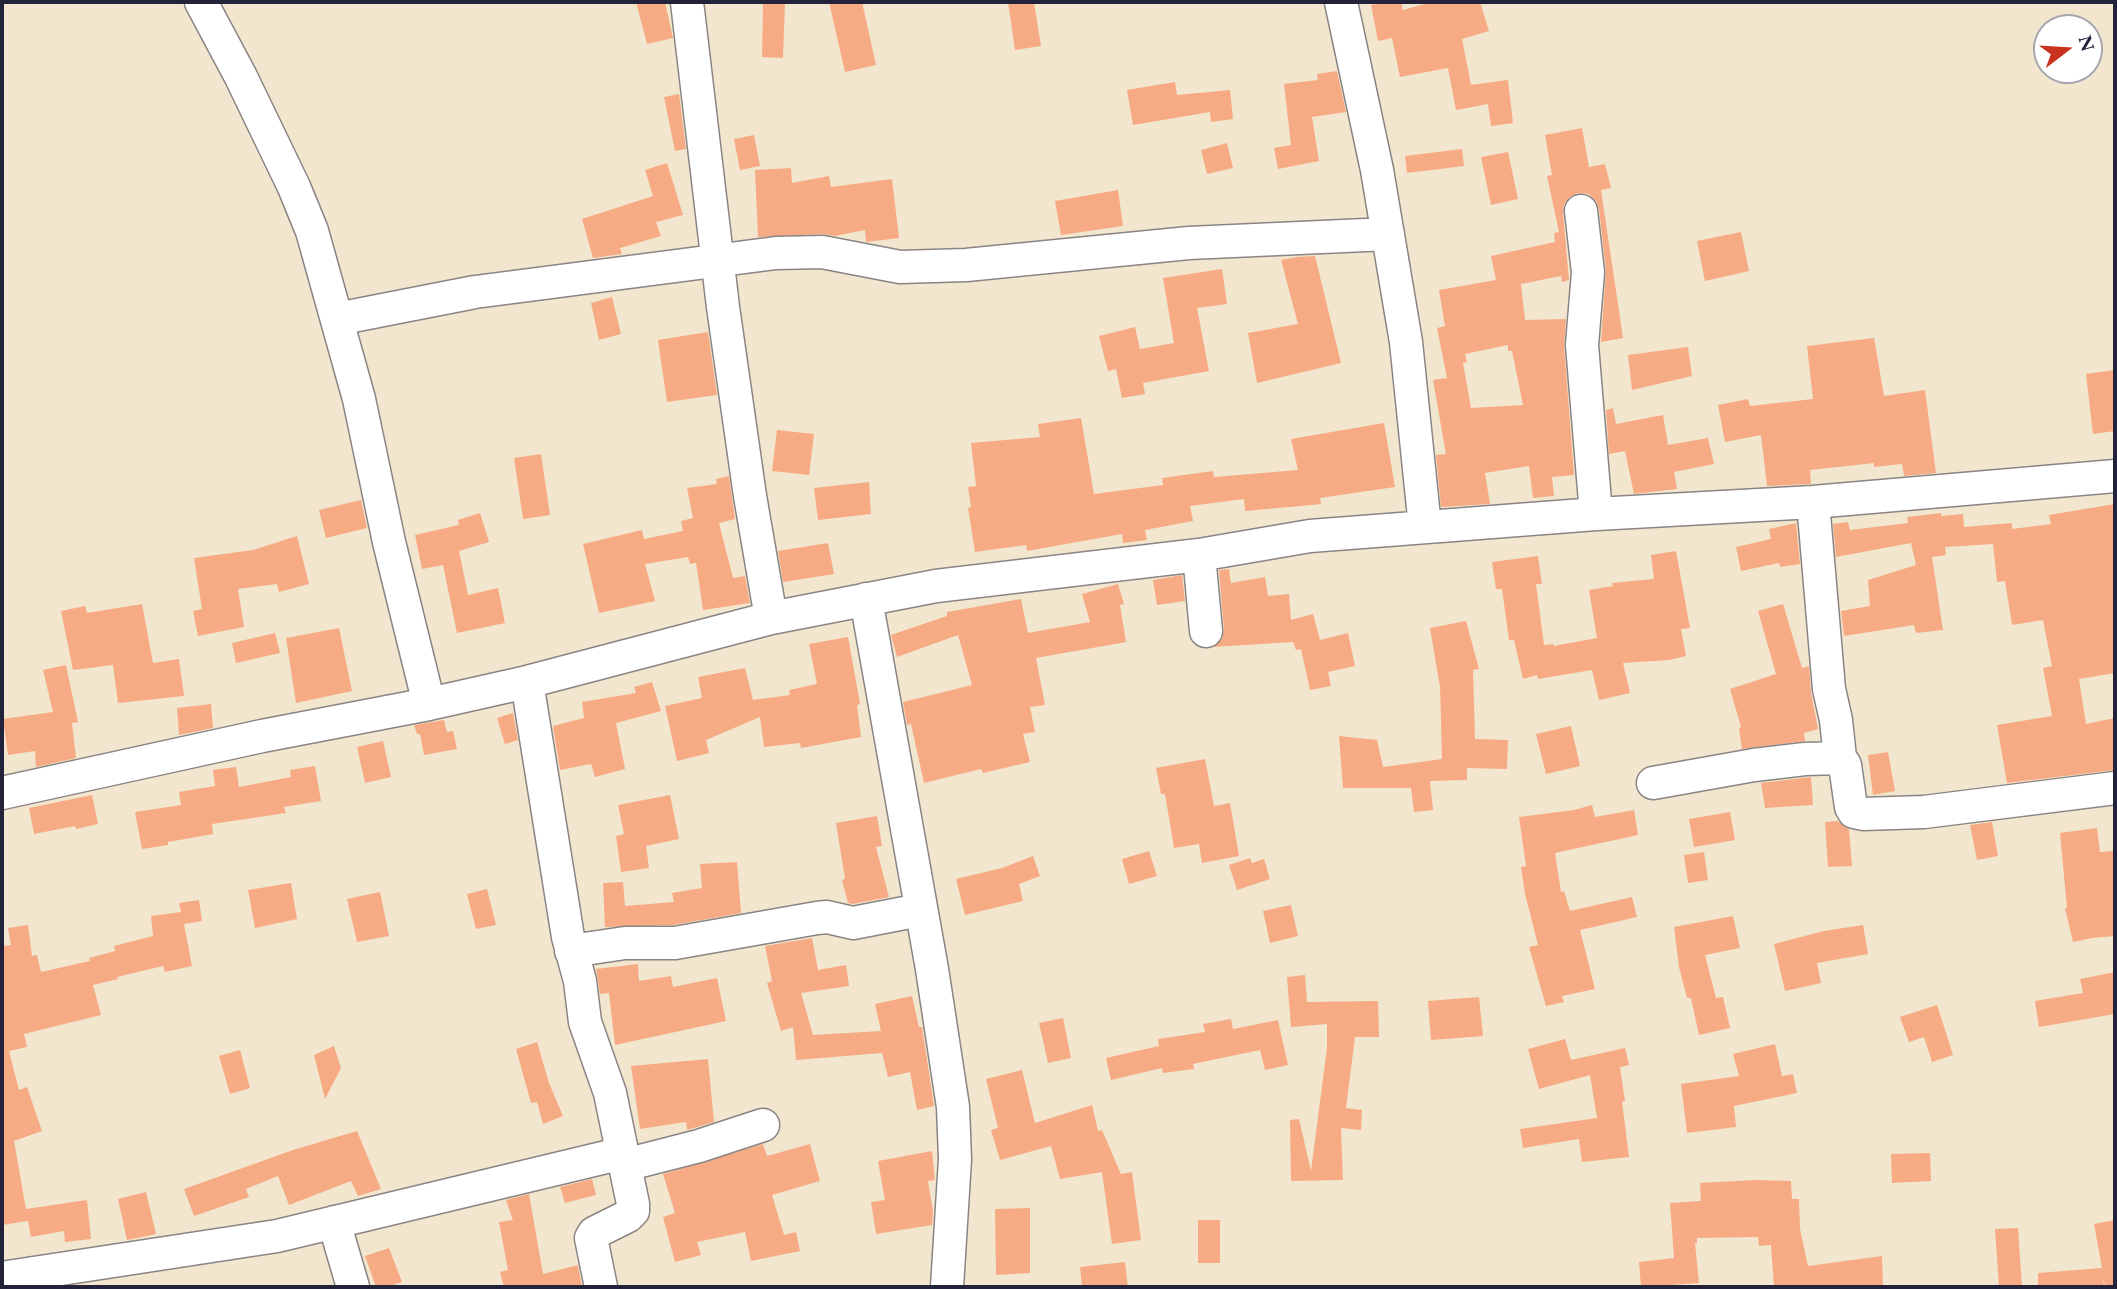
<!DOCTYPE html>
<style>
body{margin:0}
#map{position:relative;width:2117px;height:1289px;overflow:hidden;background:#f3e6ce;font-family:"EB Garamond",serif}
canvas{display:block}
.frame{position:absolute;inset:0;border:4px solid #22223b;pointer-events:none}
.north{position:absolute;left:2033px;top:14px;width:70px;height:70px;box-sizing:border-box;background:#fff;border:2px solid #a7a7b1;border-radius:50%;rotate:73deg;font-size:19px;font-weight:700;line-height:28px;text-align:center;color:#22223b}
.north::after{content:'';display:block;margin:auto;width:24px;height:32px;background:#c8321e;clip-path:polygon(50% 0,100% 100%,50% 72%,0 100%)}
</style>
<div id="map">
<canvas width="2117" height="1289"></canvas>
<div class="frame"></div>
<div class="north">N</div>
</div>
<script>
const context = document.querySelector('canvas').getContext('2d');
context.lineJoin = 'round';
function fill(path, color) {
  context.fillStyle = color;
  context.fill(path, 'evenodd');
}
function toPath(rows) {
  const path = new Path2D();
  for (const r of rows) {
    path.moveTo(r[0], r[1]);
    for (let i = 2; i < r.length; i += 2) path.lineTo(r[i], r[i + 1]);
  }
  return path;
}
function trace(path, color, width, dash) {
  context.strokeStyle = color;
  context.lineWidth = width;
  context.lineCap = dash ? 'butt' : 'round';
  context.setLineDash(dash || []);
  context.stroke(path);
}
fill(toPath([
 [636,2,665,2,673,38,647,44],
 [763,2,785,2,783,58,762,57],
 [829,2,862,2,876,65,845,72],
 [1008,2,1034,2,1041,46,1015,50],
 [1389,2,1401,2,1403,10,1432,2,1480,2,1489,31,1462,39,1471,85,1508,80,1513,123,1491,126,1488,104,1456,110,1448,68,1400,77,1392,38,1378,41,1371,5],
 [1337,71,1346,112,1312,117,1319,161,1278,169,1274,148,1291,145,1284,84,1318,80,1317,74],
 [1175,82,1177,95,1230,90,1233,119,1211,122,1210,112,1133,125,1127,90],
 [679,94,686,149,675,151,664,97],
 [1582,128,1589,167,1605,164,1611,188,1601,190,1623,338,1601,342,1606,270,1599,209,1596,201,1589,194,1578,193,1570,197,1564,204,1563,213,1569,280,1562,282,1561,276,1521,284,1525,320,1566,319,1564,346,1574,475,1552,477,1554,496,1533,498,1529,466,1485,473,1490,504,1441,507,1436,455,1446,454,1433,380,1447,378,1437,328,1445,326,1439,290,1496,280,1491,256,1555,242,1554,233,1559,232,1547,176,1552,175,1545,135],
 [1508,345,1508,351,1512,351,1523,405,1471,408,1463,363,1467,362,1465,354],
 [754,135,760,166,740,170,734,139],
 [1227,143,1233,168,1207,174,1201,150],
 [1462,149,1464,166,1407,173,1405,156],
 [1508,152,1518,199,1491,205,1481,157],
 [667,163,683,215,656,222,661,236,620,248,622,254,593,258,582,219,653,196,645,170],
 [791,168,792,183,829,176,831,187,892,179,899,238,866,242,865,230,835,236,822,234,758,237,755,170],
 [1118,190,1123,226,1061,235,1055,201],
 [1741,232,1749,271,1705,281,1697,241],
 [1315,256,1341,363,1257,383,1248,333,1298,324,1281,260,1296,257],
 [1222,269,1227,304,1197,308,1209,371,1143,383,1145,394,1122,398,1116,369,1108,371,1099,336,1135,327,1140,349,1174,343,1163,278],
 [612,297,621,334,599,340,591,303],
 [708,332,717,395,667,402,658,340],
 [1874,338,1884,396,1925,390,1936,473,1904,476,1902,464,1874,467,1874,463,1810,470,1811,484,1767,486,1761,435,1725,442,1718,405,1748,399,1750,406,1813,399,1807,346],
 [1688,347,1692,376,1632,390,1628,355],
 [2115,370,2115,431,2093,434,2086,374],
 [1613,408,1616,424,1663,415,1668,445,1708,438,1714,464,1674,472,1677,489,1634,494,1625,451,1609,454,1606,410],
 [1081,418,1094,494,1163,485,1162,478,1213,471,1214,477,1298,470,1291,439,1384,423,1395,487,1320,498,1321,504,1301,506,1245,511,1244,499,1190,506,1193,521,1145,530,1147,540,1123,543,1122,534,1027,551,1026,545,975,552,968,508,971,507,968,487,976,486,971,443,1040,437,1038,424],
 [777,430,814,434,809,475,772,471],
 [541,454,550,515,523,519,514,458],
 [729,476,735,519,719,523,733,578,745,576,750,603,703,610,696,563,690,564,688,557,645,564,655,601,599,613,583,544,642,530,644,539,683,531,681,521,693,518,687,488,717,484,716,479],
 [869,482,871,514,818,520,814,488],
 [361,500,367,528,326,538,319,510],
 [2115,504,2115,673,2079,679,2086,724,2115,718,2115,770,2007,783,1997,725,2052,716,2043,668,2052,666,2043,620,2012,625,2005,581,1997,582,1993,544,1945,547,1946,555,1932,557,1943,630,1916,633,1914,625,1844,636,1841,611,1870,606,1868,580,1916,565,1911,543,1836,557,1833,524,1848,522,1850,530,1908,523,1907,517,1941,513,1941,516,1963,514,1964,527,2012,523,2012,529,2051,524,2049,515],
 [480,513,489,542,459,551,468,595,498,588,505,623,457,633,443,565,422,569,415,535,459,525,458,520],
 [1796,523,1800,564,1780,567,1779,563,1741,571,1736,547,1771,539,1769,529],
 [297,536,309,584,279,592,277,584,238,589,244,627,198,636,193,611,202,609,194,558,253,550],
 [828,543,834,574,783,582,778,551],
 [1676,551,1690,628,1681,629,1686,656,1669,660,1623,663,1630,693,1599,700,1592,670,1538,679,1537,675,1523,679,1514,640,1509,640,1502,589,1496,589,1492,562,1538,556,1542,584,1536,584,1544,645,1553,644,1554,646,1597,638,1589,590,1613,586,1612,583,1654,579,1651,555],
 [1229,569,1231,583,1265,577,1268,596,1289,594,1291,620,1313,614,1320,640,1348,633,1355,666,1328,672,1331,686,1310,690,1301,649,1296,650,1293,642,1213,647,1222,639,1224,630,1219,570],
 [1182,575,1185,601,1157,605,1153,580],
 [1118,584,1124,604,1120,605,1126,642,1036,658,1045,705,1030,707,1035,732,1023,734,1030,762,983,773,981,769,924,783,911,724,907,725,903,702,972,685,958,635,897,657,891,635,947,616,947,612,1021,599,1028,633,1090,622,1082,594],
 [142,604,153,663,179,659,184,696,118,703,113,665,73,670,61,611,85,606,87,613],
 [1783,604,1802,668,1809,666,1811,693,1818,729,1804,733,1805,741,1742,749,1739,728,1741,727,1730,689,1776,674,1758,611],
 [1466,621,1479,669,1473,670,1475,739,1508,740,1507,769,1467,768,1467,780,1430,781,1433,810,1414,812,1411,788,1343,788,1339,736,1377,740,1383,767,1442,759,1440,687,1430,628],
 [339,628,352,691,296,703,286,638],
 [275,633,280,653,236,663,232,643],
 [848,637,860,704,857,705,861,737,801,748,800,743,764,747,760,717,706,740,709,753,677,761,665,706,702,698,698,677,745,668,753,700,790,695,789,690,817,684,809,644],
 [66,665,78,722,72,723,76,758,36,767,35,751,8,755,3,719,53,712,43,670],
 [652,682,661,711,616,723,625,769,595,777,591,764,560,770,553,726,584,718,582,702,636,693,634,687],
 [211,704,213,728,179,735,177,708],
 [513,713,518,740,505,744,497,718],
 [444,720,447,732,453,731,457,749,424,755,420,734,417,734,414,725],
 [1571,726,1580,766,1546,774,1536,734],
 [383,741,391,777,365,783,357,747],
 [1888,752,1895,791,1873,795,1868,755],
 [1205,759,1214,806,1230,803,1239,856,1202,863,1199,844,1174,848,1165,794,1161,794,1156,768],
 [315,766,321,801,284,807,286,813,212,824,213,834,168,842,168,845,142,849,135,812,181,805,179,792,215,786,213,770,236,767,239,787,291,777,290,770],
 [1811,777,1813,805,1765,808,1761,783],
 [92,795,98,824,76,829,75,826,34,834,29,808],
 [670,795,679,839,646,846,649,868,621,872,616,836,624,834,618,805],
 [1592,805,1595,817,1634,810,1638,835,1555,853,1561,892,1564,891,1570,911,1632,897,1637,917,1580,930,1595,989,1562,996,1564,1002,1546,1006,1529,947,1538,945,1525,894,1521,867,1526,866,1519,817,1574,810],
 [1730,812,1735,840,1694,847,1689,819],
 [877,816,882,846,876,847,889,897,853,904,848,903,842,880,845,879,836,823],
 [1838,821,1849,830,1852,866,1828,867,1825,822],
 [1992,822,1998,856,1977,860,1970,825],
 [2097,828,2100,852,2115,851,2115,936,2092,938,2073,942,2065,908,2067,908,2060,833],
 [1149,851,1157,876,1129,884,1122,859],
 [1704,852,1708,880,1688,883,1684,855],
 [1033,856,1040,876,1019,884,1023,901,965,915,956,879,1002,868],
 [1250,858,1252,863,1264,859,1270,879,1237,890,1229,865],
 [737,862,741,913,673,925,605,927,603,883,623,882,625,906,674,902,672,893,702,888,700,864],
 [291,883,297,919,255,928,248,890],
 [487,889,496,925,476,929,467,894],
 [380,892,389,936,357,942,347,899],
 [199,900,202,921,184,924,192,966,165,972,163,966,117,977,118,979,93,985,101,1015,24,1034,27,1047,9,1051,19,1090,27,1087,42,1131,14,1141,26,1209,87,1200,91,1239,65,1242,64,1231,31,1237,28,1221,2,1225,2,946,11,945,8,928,28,925,32,956,37,955,41,972,90,961,89,958,115,951,114,946,153,936,151,916,181,912,179,903],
 [1291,905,1298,936,1270,943,1263,911],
 [1733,916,1740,948,1705,955,1716,998,1723,997,1730,1028,1699,1035,1691,998,1687,998,1679,967,1674,927],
 [1863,925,1868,954,1817,963,1821,983,1785,991,1774,944,1824,931],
 [812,938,818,970,846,965,849,986,801,993,813,1035,881,1031,875,1004,912,996,919,1027,922,1027,934,1106,917,1110,910,1072,888,1077,882,1053,796,1060,793,1027,781,1031,767,983,772,981,765,946],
 [638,964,639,981,671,976,673,987,717,978,726,1021,615,1045,609,993,600,994,596,969],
 [2115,972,2115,1014,2039,1027,2035,1001,2083,993,2080,979],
 [1305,975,1307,1002,1378,1001,1379,1037,1355,1037,1346,1108,1362,1110,1361,1130,1341,1128,1343,1180,1291,1181,1290,1120,1299,1119,1311,1171,1327,1048,1327,1024,1291,1027,1287,977],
 [1479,997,1483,1036,1431,1040,1428,1001],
 [1937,1005,1953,1055,1932,1062,1924,1037,1909,1042,1900,1017],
 [1063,1018,1071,1058,1048,1063,1039,1023],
 [1231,1019,1233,1029,1278,1020,1288,1065,1265,1070,1260,1050,1193,1064,1194,1069,1163,1073,1162,1068,1111,1080,1106,1058,1159,1046,1158,1039,1205,1032,1203,1024],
 [1565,1039,1571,1060,1625,1048,1629,1065,1620,1067,1625,1101,1622,1102,1629,1157,1582,1162,1579,1139,1523,1148,1520,1129,1597,1118,1590,1075,1539,1089,1528,1049],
 [537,1042,549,1083,563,1116,543,1124,537,1102,531,1103,516,1049],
 [1775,1044,1782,1076,1793,1074,1797,1093,1734,1106,1736,1127,1687,1133,1681,1084,1739,1076,1733,1054],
 [334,1046,341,1068,325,1099,314,1055],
 [240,1050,250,1088,230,1094,219,1056],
 [708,1059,714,1122,687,1130,686,1122,640,1129,631,1066],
 [1022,1070,1035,1123,1092,1105,1098,1131,1102,1130,1121,1174,1132,1172,1141,1240,1112,1244,1102,1172,1060,1179,1051,1146,1000,1160,991,1130,998,1128,986,1079],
 [357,1131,381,1189,358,1196,351,1181,289,1205,278,1176,246,1189,249,1197,194,1216,184,1189,293,1150],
 [763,1144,767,1156,810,1144,820,1181,772,1195,784,1235,796,1232,800,1251,751,1261,745,1232,697,1242,701,1255,675,1262,663,1217,675,1213,663,1174],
 [932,1151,935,1180,928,1181,933,1212,932,1225,876,1234,871,1202,885,1200,878,1161],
 [1930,1153,1931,1181,1892,1183,1891,1154],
 [592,1179,596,1195,565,1203,560,1187],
 [1756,1180,1791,1181,1792,1199,1799,1199,1800,1229,1808,1266,1882,1256,1883,1287,1774,1287,1771,1245,1759,1246,1758,1237,1697,1238,1697,1243,1695,1243,1699,1283,1641,1287,1639,1262,1674,1258,1670,1203,1701,1201,1700,1183],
 [146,1192,156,1234,127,1240,118,1199],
 [529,1194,543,1274,578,1265,582,1287,504,1287,500,1272,508,1270,499,1222,513,1220,506,1200],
 [1030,1208,1030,1273,996,1275,995,1209],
 [1198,1220,1220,1220,1220,1263,1198,1263],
 [2115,1220,2115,1287,2105,1287,2103,1276,2104,1287,2038,1287,2038,1273,2102,1268,2094,1224],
 [2018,1228,2022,1287,1999,1287,1995,1229],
 [389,1248,402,1282,387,1287,376,1287,365,1256],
 [1125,1262,1128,1287,1082,1287,1080,1267]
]), '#f6ab85');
const minor = toPath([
 [201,2,241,77,294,187,312,231,359,399,389,542,429,704],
 [687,2,723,307,750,496,771,618],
 [1341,2,1377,170,1406,342,1425,527],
 [1581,211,1588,272,1582,345,1596,514],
 [337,319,475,292,776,253,822,252,900,267,966,265,1189,243,1388,234],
 [1813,502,1829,689,1836,720,1840,758,1845,765,1851,807,1854,812,1863,814,1924,812,2115,788],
 [1199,555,1206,631],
 [866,599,932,969,953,1107,955,1159,947,1287],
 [527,682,568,937,580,981,585,1022,610,1093,633,1204,633,1211,628,1216,594,1233,591,1238,601,1287],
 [1653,783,1754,765,1805,759,1840,758],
 [2,793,262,736,429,704,527,682,771,618,936,586,1199,555,1310,536,1596,514,1813,502,2115,476],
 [571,951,625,943,675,943,817,918,827,917,853,923,920,910],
 [625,1165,699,1146,763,1125],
 [334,1222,353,1287],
 [2,1278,277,1236,623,1153]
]);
trace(minor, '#8a8484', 35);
trace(minor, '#fff', 32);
</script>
